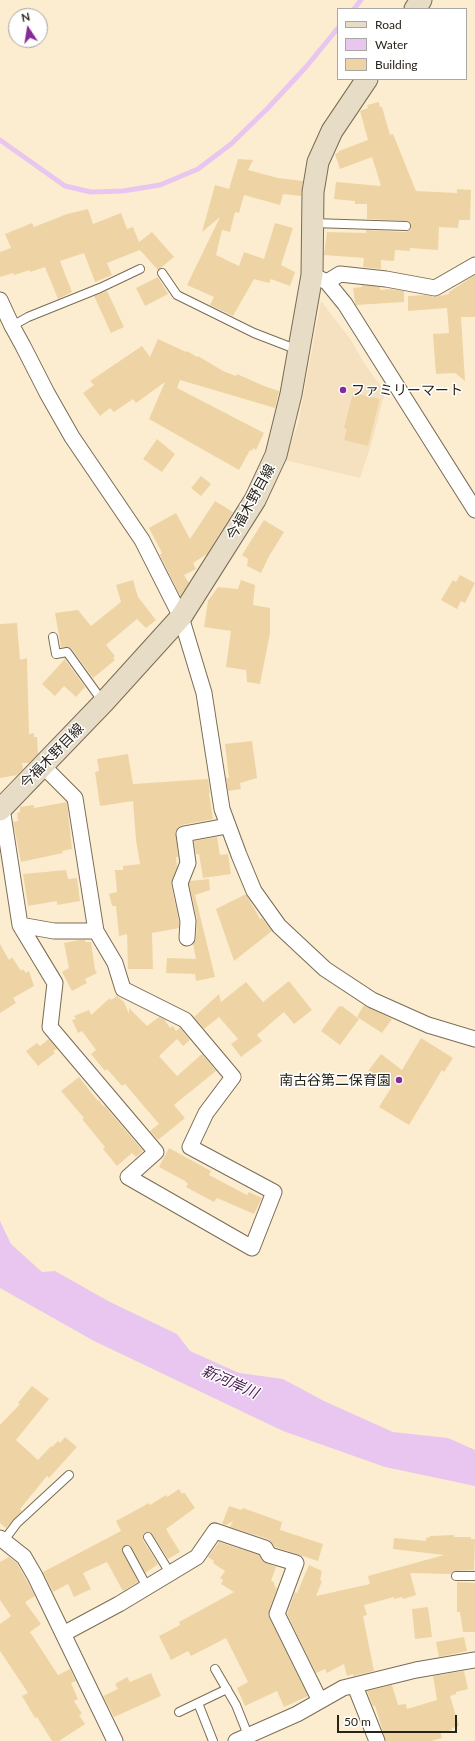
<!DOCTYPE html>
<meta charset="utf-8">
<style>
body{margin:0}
#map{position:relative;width:475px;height:1741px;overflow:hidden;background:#fcedd0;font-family:Lato,sans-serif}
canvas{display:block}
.legend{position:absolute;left:337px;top:8px;width:130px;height:72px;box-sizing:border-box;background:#fff;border:1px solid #a9a7a3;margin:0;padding:5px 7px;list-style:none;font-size:12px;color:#292419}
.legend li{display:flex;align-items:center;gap:8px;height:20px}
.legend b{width:20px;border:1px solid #a9a7a3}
.north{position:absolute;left:8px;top:8px;width:40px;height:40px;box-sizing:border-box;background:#fff;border:1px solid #a9a7a3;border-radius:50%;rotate:348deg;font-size:11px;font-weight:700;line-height:16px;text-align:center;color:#292419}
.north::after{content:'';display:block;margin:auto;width:14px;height:18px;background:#852b97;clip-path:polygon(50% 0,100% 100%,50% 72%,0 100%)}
.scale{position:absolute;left:337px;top:1715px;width:120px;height:18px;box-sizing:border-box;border:2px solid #292419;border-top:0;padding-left:5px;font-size:12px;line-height:14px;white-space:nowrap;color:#292419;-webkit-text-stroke:3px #fff;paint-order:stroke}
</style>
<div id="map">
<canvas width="475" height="1741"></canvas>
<ul class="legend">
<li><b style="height:5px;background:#e7dcc5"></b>Road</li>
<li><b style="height:11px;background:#e9c6f0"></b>Water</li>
<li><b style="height:11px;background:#eed4a5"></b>Building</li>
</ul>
<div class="north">N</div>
<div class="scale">50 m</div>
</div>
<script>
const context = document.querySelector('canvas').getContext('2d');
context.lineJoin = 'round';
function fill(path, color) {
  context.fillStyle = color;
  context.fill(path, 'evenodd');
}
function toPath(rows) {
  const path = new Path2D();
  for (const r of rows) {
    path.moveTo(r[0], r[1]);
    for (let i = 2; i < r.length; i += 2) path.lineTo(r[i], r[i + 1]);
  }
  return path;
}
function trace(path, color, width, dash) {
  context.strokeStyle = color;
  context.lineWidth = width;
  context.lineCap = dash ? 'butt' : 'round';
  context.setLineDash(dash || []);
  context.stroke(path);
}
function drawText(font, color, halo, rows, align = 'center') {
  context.font = font + ' Lato,"Noto Sans JP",sans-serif';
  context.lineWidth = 3;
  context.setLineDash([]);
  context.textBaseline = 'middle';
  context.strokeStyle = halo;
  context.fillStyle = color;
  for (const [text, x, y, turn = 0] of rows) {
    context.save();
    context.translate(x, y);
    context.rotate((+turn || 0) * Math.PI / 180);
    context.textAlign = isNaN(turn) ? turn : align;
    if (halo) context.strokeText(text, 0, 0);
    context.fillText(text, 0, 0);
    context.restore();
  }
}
fill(toPath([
 [321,301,351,340,364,363,385,392,371,445,360,478,285,460,298,424]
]), '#f5e1bf');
fill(toPath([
 [0,1221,11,1244,42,1272,55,1271,110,1302,177,1334,190,1351,239,1373,283,1379,324,1401,393,1432,448,1438,475,1450,475,1486,385,1467,283,1431,94,1341,0,1288]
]), '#e9c6f0');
trace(toPath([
 [354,9,361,0],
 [0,140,65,186,91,192,123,191,160,185,198,169,231,144,267,109,306,67,338,28]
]), '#e9c6f0', 5);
fill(toPath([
 [379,102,380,107,382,107,390,135,393,134,416,191,457,193,457,189,471,190,470,220,459,220,458,228,439,227,438,250,410,248,410,251,395,250,394,261,381,260,381,269,363,267,364,258,324,255,327,232,366,233,366,230,406,232,411,229,411,224,407,221,367,219,367,204,355,204,355,201,334,199,336,182,381,186,372,157,340,169,335,154,339,152,339,151,368,140,360,111,368,108,367,105],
 [238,159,253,160,248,170,278,178,303,181,301,196,283,194,280,205,244,195,239,213,235,212,230,232,222,230,216,255,239,266,244,252,264,259,275,223,293,228,281,265,295,272,290,286,271,279,269,283,254,279,233,316,210,305,214,297,187,285,220,217,202,232,215,185,229,189],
 [88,209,93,224,121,213,127,229,133,227,139,242,152,232,174,257,158,270,140,250,107,263,112,275,95,282,84,253,60,261,72,292,58,299,45,267,30,272,30,270,14,275,13,273,0,277,0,252,11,248,5,234,32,223,34,227,67,214],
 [475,275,475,317,461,317,465,381,455,373,436,374,433,334,449,333,447,308,408,311,408,296,426,295,434,297,449,294,449,292],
 [158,277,168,294,145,306,136,288],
 [362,285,380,287,380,290,390,289,404,291,404,302,356,305,355,302,353,288,362,287],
 [107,291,124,327,111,333,94,296],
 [158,339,186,352,187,351,197,357,198,356,223,371,236,376,237,374,264,386,279,391,275,408,180,380,177,388,264,433,256,450,253,448,252,451,250,450,239,470,149,419,165,382,136,403,133,399,114,412,110,408,100,416,83,393,94,385,90,381,142,346,150,357],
 [353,393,380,399,368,446,344,440,347,429,344,428],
 [157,439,175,454,162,472,143,459],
 [201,476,211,484,201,496,191,488],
 [215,501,233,512,207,554,193,563,196,569,184,575,189,583,180,596,160,555,162,553,149,528,176,513,190,539],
 [264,520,284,532,268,558,261,573,247,566,248,559,242,555],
 [460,575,475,583,465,603,461,601,457,609,441,600,453,580,456,582],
 [133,580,138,597,156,620,146,628,137,619,106,645,115,656,113,658,115,660,93,678,71,648,69,647,61,647,55,613,78,610,91,626,121,602,116,585],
 [241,580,255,585,253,605,270,608,270,633,260,684,247,682,246,670,226,667,231,631,204,627,208,601,218,587,238,589],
 [17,623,20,660,27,658,29,734,34,733,34,737,37,737,38,754,29,763,22,763,23,769,17,775,0,778,0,624],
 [64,658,85,687,76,697,64,686,55,696,42,684,64,660],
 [252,741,257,778,240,783,241,789,228,791,226,778,229,778,225,744],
 [128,754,133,784,208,779,210,793,209,793,213,819,182,825,176,831,178,857,176,857,177,867,171,884,179,922,179,928,152,933,153,969,128,969,127,934,119,936,116,906,112,906,109,894,117,892,115,870,123,870,123,866,140,864,136,840,133,801,100,806,95,772,99,771,97,759],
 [67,802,72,849,62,851,63,853,21,862,13,822,18,821,17,813,20,812,20,807,34,805,34,808],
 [217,837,220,855,228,854,231,874,203,878,199,854,196,854,194,841],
 [66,870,68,879,77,878,80,901,57,905,57,901,28,906,23,874],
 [209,879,210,890,195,895,215,977,196,981,195,974,166,973,167,958,196,959,193,944,196,939,197,919,189,884,190,881],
 [246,894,260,919,262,918,272,931,234,961,216,909],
 [79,940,85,940,85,942,91,942,95,970,97,973,85,979,87,983,72,991,62,972,69,968,64,943],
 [0,944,9,960,12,957,21,971,23,969,26,973,29,971,34,986,13,998,16,1003,0,1013],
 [289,981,312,1010,294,1024,284,1012,257,1035,262,1041,241,1057,231,1044,238,1039,219,1017,204,1029,194,1017,219,994,221,1002,246,982,263,1002],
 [117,996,124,1002,129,1014,129,1008,147,1026,159,1017,164,1019,170,1028,173,1026,176,1031,180,1028,190,1040,183,1046,177,1039,159,1056,177,1076,202,1054,216,1071,174,1105,185,1118,158,1140,150,1131,159,1124,125,1084,122,1086,107,1069,105,1071,91,1054,96,1050,82,1031,78,1033,72,1020,76,1019,74,1016,89,1010,91,1015,110,998,111,1000],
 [364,1005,392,1019,382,1033,357,1017],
 [339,1006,341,1007,342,1006,359,1019,340,1045,321,1031],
 [421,1038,453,1058,444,1072,442,1070,409,1125,379,1107,391,1088,368,1071,381,1054,402,1070],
 [49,1039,57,1049,53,1051,55,1053,38,1066,26,1051,37,1043,40,1046],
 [79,1077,98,1101,99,1100,103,1106,104,1105,143,1151,136,1157,132,1153,117,1166,103,1149,105,1147,82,1119,84,1118,61,1091],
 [169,1148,211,1171,209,1175,247,1195,249,1192,262,1198,254,1214,217,1198,214,1202,186,1187,188,1184,185,1181,159,1167],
 [32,1386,49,1399,16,1440,38,1460,51,1446,52,1447,58,1441,60,1443,65,1437,77,1447,49,1478,47,1476,20,1509,22,1511,6,1528,0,1523,0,1425,20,1404,18,1403],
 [179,1489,182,1494,184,1492,195,1508,166,1529,180,1552,168,1559,152,1534,148,1532,145,1532,143,1535,143,1540,158,1564,157,1565,145,1573,130,1546,125,1545,122,1549,138,1582,123,1591,107,1562,83,1573,91,1589,74,1597,68,1584,53,1592,43,1572,121,1531,116,1521,149,1503,150,1505,166,1495,167,1497],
 [229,1506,241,1510,243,1508,282,1522,280,1530,323,1544,318,1561,275,1547,268,1539,230,1527,233,1521,226,1525,222,1524],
 [454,1535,454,1537,471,1537,471,1539,475,1539,474,1570,456,1571,451,1574,410,1573,416,1595,403,1599,402,1597,394,1599,394,1597,364,1605,367,1615,363,1616,374,1671,353,1676,353,1674,347,1676,344,1664,327,1673,325,1669,316,1673,287,1614,295,1592,297,1593,309,1565,322,1571,320,1580,322,1581,316,1596,370,1584,368,1576,444,1555,393,1549,394,1538,426,1541,426,1538,430,1537,430,1536],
 [219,1542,259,1555,266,1563,276,1567,271,1581,274,1582,275,1587,277,1588,268,1615,308,1696,284,1707,277,1691,245,1706,237,1688,248,1682,226,1638,191,1656,188,1651,171,1660,159,1636,180,1625,179,1622,234,1592,221,1584,223,1580,220,1578,225,1571,213,1563,214,1561,208,1557],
 [9,1557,17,1563,35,1596,25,1602,41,1624,30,1632,58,1675,70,1669,76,1681,71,1683,78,1699,74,1701,82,1714,79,1715,85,1724,59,1741,52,1741,37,1717,35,1718,22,1696,28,1693,0,1651,0,1624,11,1616,0,1600,0,1562],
 [457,1582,475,1583,475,1632,463,1632,460,1612,457,1612],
 [428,1607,432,1637,415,1639,412,1609],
 [464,1637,467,1651,439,1657,436,1642],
 [464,1671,468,1689,456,1692,456,1694,450,1696,459,1726,452,1728,452,1730,441,1733,442,1738,432,1741,386,1741,375,1706,373,1706,367,1691,392,1685,398,1705,406,1704,407,1709,437,1700,433,1676],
 [151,1673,161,1696,114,1717,103,1696,118,1689,115,1684,127,1677,130,1682]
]), '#eed4a5');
const service = toPath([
 [313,223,406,226],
 [162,273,177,295,254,333,298,350],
 [12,326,28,317,100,288,140,269],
 [53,637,56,654,67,652,103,702],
 [148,1537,170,1573],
 [2,1543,17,1523,69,1475],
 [127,1550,147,1587],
 [456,1576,475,1576],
 [215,1669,236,1705,248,1735],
 [198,1703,213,1741],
 [179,1712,227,1689]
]);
const minor = toPath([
 [312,275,327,282,345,304,475,510],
 [327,282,340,274,386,279,435,288,475,265],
 [0,300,12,326,23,346,47,393,72,437,142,540,181,617,204,693,222,809,239,855,254,891,279,926,325,969,372,1000,428,1025,475,1039],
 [0,805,2,808,20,925,55,983,50,1027,156,1152,128,1177,252,1248,274,1192,190,1147,206,1113,233,1077,185,1020,123,989,115,963,96,931,75,798,42,765],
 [20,925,54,931,96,931],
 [187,938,188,921,180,883,188,863,184,834,227,826],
 [0,1538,24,1557,35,1576,115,1741],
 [63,1634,119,1604,197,1557,215,1531,265,1548,269,1555,296,1563,277,1614,320,1701],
 [355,1686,377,1741],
 [236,1741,297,1714,343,1688,416,1670,475,1660]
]);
const secondary = toPath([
 [415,9,421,0],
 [0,810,104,702,181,617,255,500,276,455,291,394,312,275,313,192,318,162,332,131,367,79]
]);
trace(service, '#7a6c53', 10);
trace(minor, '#7a6c53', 17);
trace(secondary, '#7a6c53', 23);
trace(service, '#fff', 8);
trace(minor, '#fff', 15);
trace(secondary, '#e7dcc5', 21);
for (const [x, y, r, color] of [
 [343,390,4,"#852b97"],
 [399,1080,4,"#852b97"]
]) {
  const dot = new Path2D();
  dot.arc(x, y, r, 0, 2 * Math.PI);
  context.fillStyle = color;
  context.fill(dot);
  trace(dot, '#fff', 1.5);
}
drawText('14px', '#292419', '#fff', [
 ["ファミリーマート",351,390],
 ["南古谷第二保育園",391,1080,"right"]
], 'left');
drawText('14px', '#292419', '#fff', [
 ["今福木野目線",251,502,-61],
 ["今福木野目線",52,756,-46]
]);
drawText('italic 15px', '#471d50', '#fff', [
 ["新河岸川",230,1382,24]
]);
</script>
